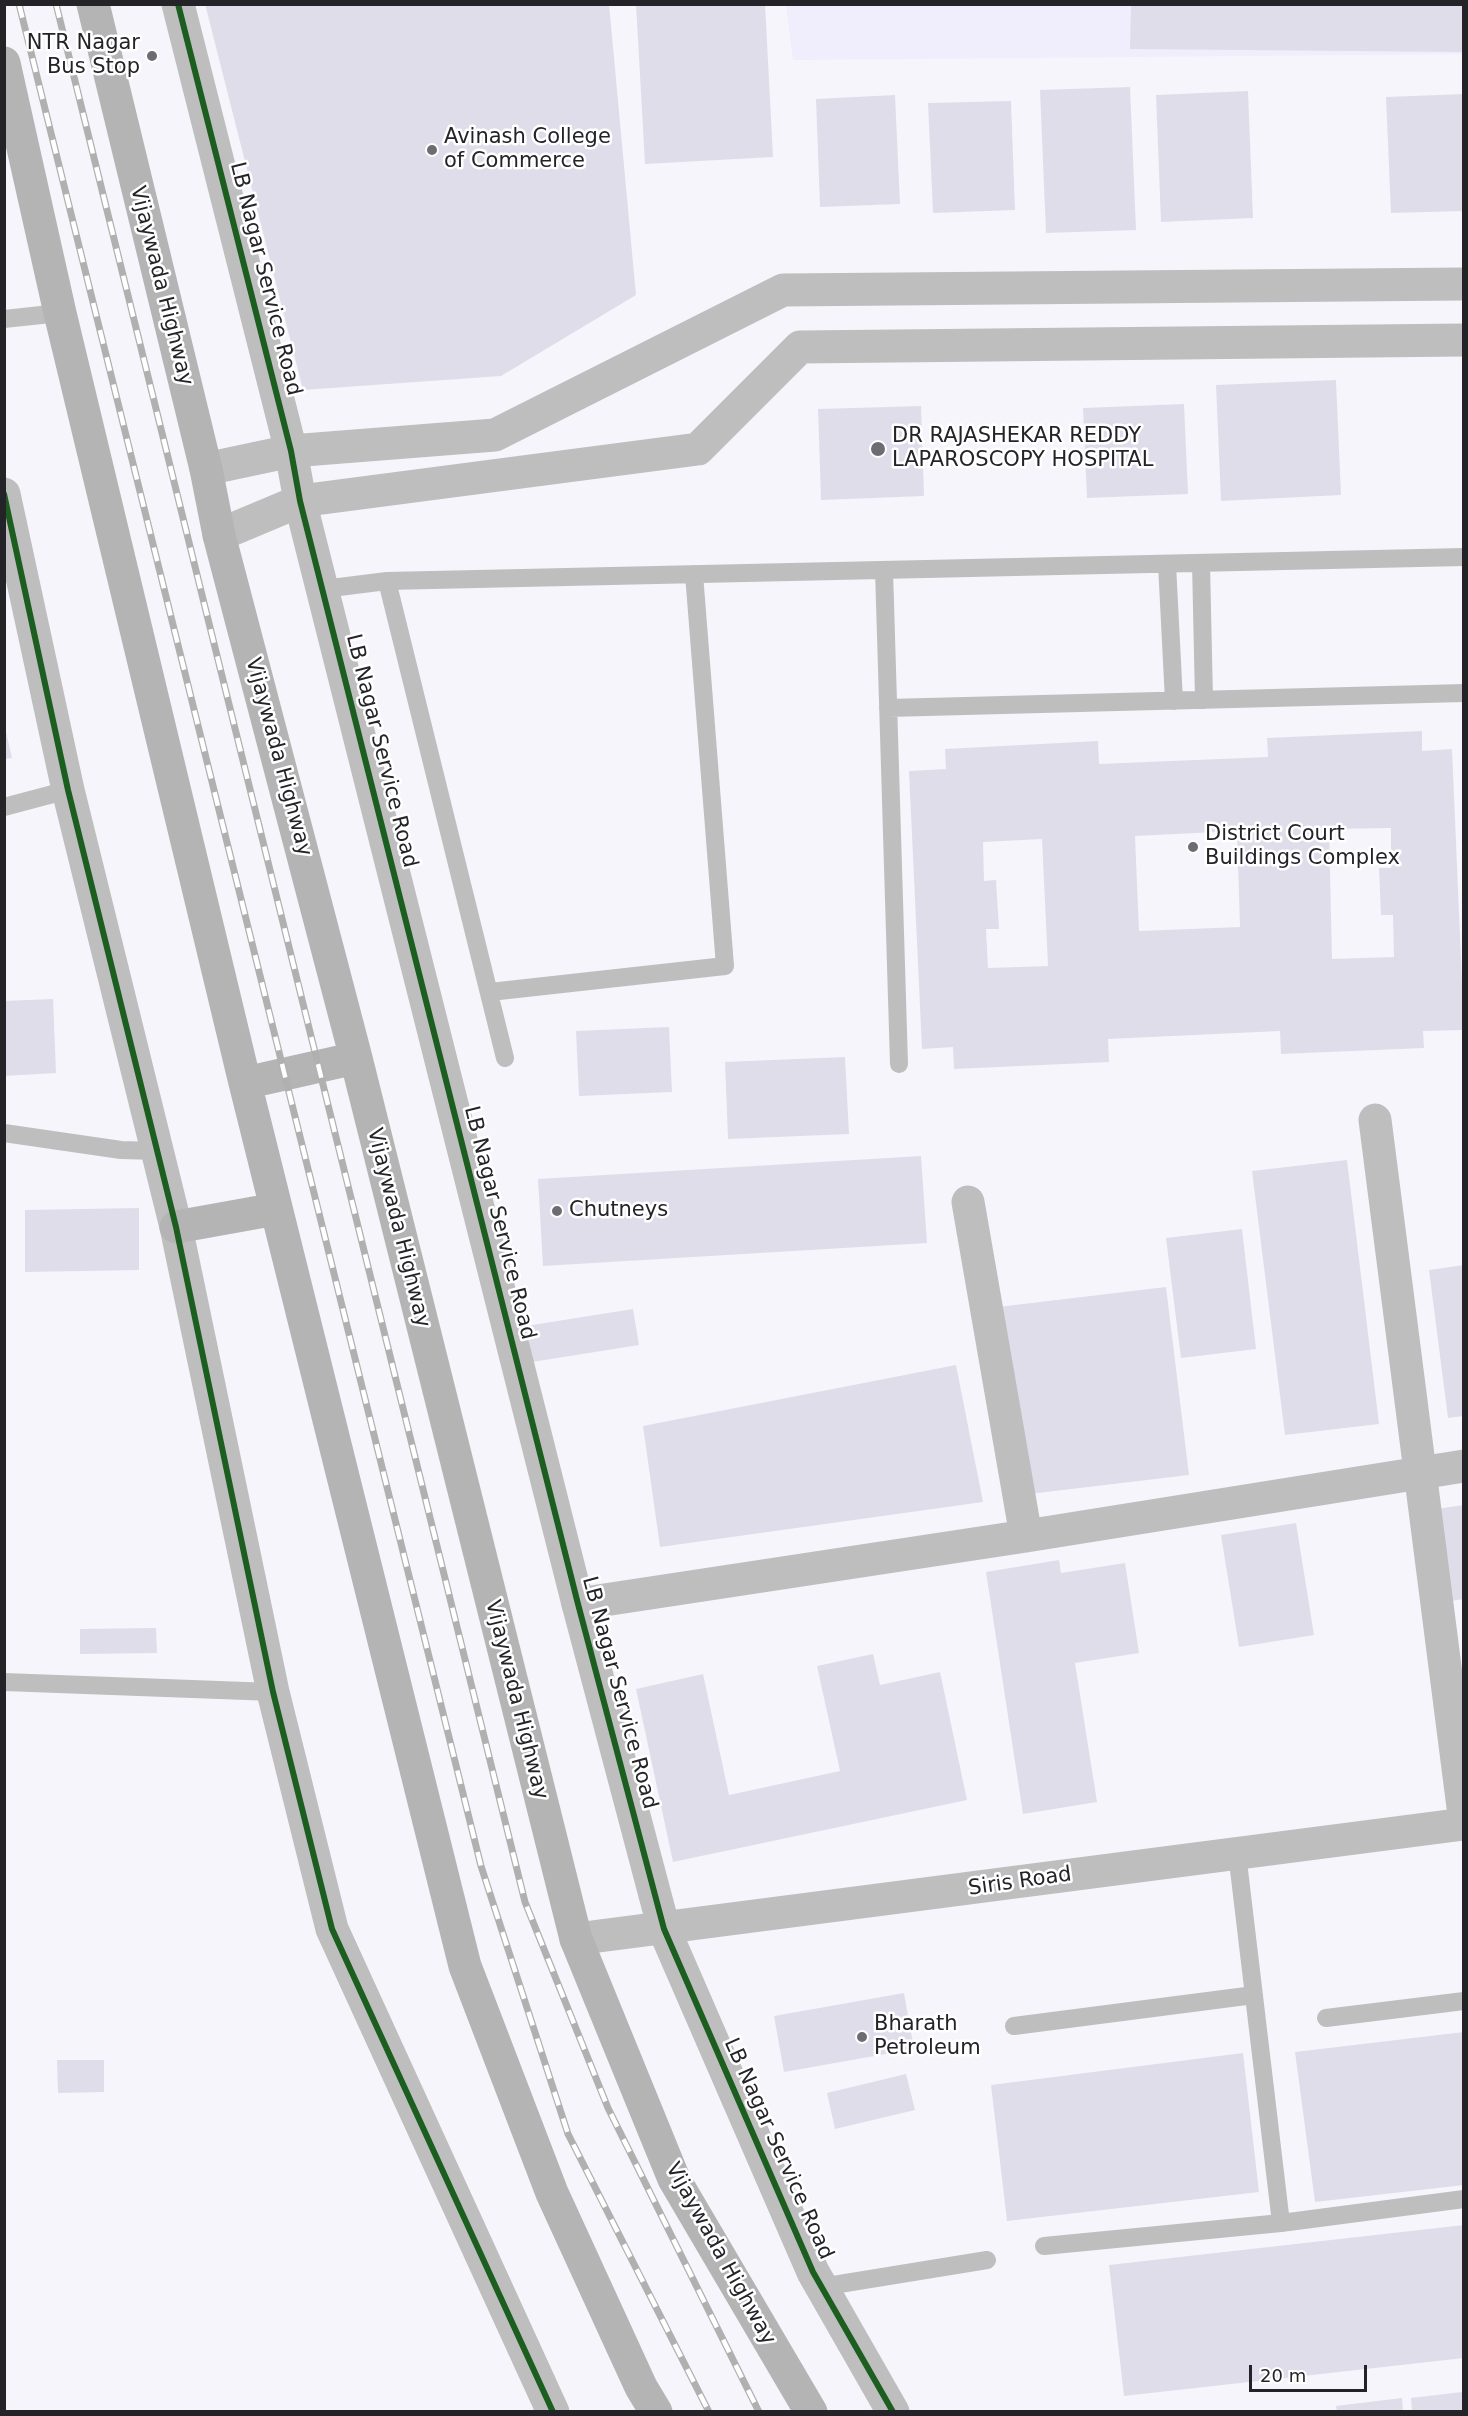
<!DOCTYPE html>
<style>
body{margin:0}
#map{position:relative;width:1468px;height:2416px;overflow:hidden;background:#f6f5fb;font-family:"DejaVu Sans",sans-serif}
canvas{display:block}
.frame{position:absolute;inset:0;border:6px solid #242328;pointer-events:none}
.scale{position:absolute;left:1249px;top:2365px;width:118px;height:27px;box-sizing:border-box;border:3px solid #242328;border-top:0;padding-left:8px;font-size:18px;line-height:21px;white-space:nowrap;color:#242328;-webkit-text-stroke:4px #fff;paint-order:stroke}
</style>
<div id="map">
<canvas width="1468" height="2416"></canvas>
<div class="frame"></div>
<div class="scale">20 m</div>
</div>
<script>
const context = document.querySelector('canvas').getContext('2d');
context.lineJoin = 'round';
function fill(path, color) {
  context.fillStyle = color;
  context.fill(path, 'evenodd');
}
function toPath(rows) {
  const path = new Path2D();
  for (const r of rows) {
    path.moveTo(r[0], r[1]);
    for (let i = 2; i < r.length; i += 2) path.lineTo(r[i], r[i + 1]);
  }
  return path;
}
function trace(path, color, width, dash) {
  context.strokeStyle = color;
  context.lineWidth = width;
  context.lineCap = dash ? 'butt' : 'round';
  context.setLineDash(dash || []);
  context.stroke(path);
}
function drawText(font, color, halo, rows, align = 'center') {
  context.font = font + ' "DejaVu Sans",sans-serif';
  context.lineWidth = 5;
  context.setLineDash([]);
  context.textBaseline = 'middle';
  context.strokeStyle = halo;
  context.fillStyle = color;
  for (const [text, x, y, turn = 0] of rows) {
    context.save();
    context.translate(x, y);
    context.rotate((+turn || 0) * Math.PI / 180);
    context.textAlign = isNaN(turn) ? turn : align;
    if (halo) context.strokeText(text, 0, 0);
    context.fillText(text, 0, 0);
    context.restore();
  }
}
fill(toPath([
 [786,5,1463,5,1463,54,793,60]
]), '#f0edfc');
fill(toPath([
 [205,4,609,4,636,295,501,376,303,390],
 [636,4,765,4,773,157,645,164],
 [1131,5,1464,5,1464,52,1130,49],
 [1130,87,1136,230,1046,233,1040,90],
 [1248,91,1253,218,1161,222,1156,95],
 [1464,94,1464,211,1391,213,1386,97],
 [895,95,900,204,820,207,816,99],
 [1011,101,1015,210,933,213,928,103],
 [1336,380,1341,495,1221,501,1216,385],
 [1184,404,1188,494,1087,498,1083,408],
 [921,406,924,496,821,500,818,409],
 [4,723,12,758,4,759],
 [1422,731,1422,751,1452,749,1464,1030,1423,1031,1424,1048,1281,1054,1280,1031,1108,1039,1109,1062,954,1069,953,1047,922,1049,909,771,946,769,945,749,1098,741,1099,764,1268,757,1267,738],
 [1391,828,1391,868,1379,868,1381,915,1393,915,1394,957,1332,959,1329,829],
 [1237,831,1240,927,1139,931,1135,836],
 [1042,839,1048,966,988,968,986,929,999,929,996,880,984,881,983,842],
 [53,999,56,1073,4,1076,4,1001],
 [669,1027,672,1092,579,1096,576,1031],
 [845,1057,849,1134,728,1139,725,1062],
 [921,1156,927,1243,543,1266,538,1179],
 [1347,1160,1379,1424,1285,1435,1252,1171],
 [139,1208,139,1270,25,1272,25,1210],
 [1242,1229,1256,1349,1181,1358,1166,1238],
 [1464,1265,1464,1416,1448,1418,1429,1270],
 [1166,1287,1189,1475,1021,1495,998,1307],
 [633,1309,639,1345,532,1362,526,1326],
 [956,1365,983,1502,660,1547,643,1426],
 [1464,1505,1464,1599,1451,1601,1436,1509],
 [1296,1523,1314,1635,1239,1647,1221,1535],
 [1059,1560,1061,1573,1125,1563,1139,1653,1075,1663,1097,1802,1023,1814,986,1572],
 [156,1628,157,1653,80,1654,80,1629],
 [873,1654,880,1685,940,1672,967,1800,673,1862,636,1689,703,1674,729,1795,840,1771,817,1666],
 [904,1993,914,2049,784,2072,774,2016],
 [1464,2032,1464,2185,1315,2202,1295,2052],
 [1243,2053,1259,2192,1007,2221,991,2085],
 [57,2060,104,2060,104,2092,58,2093],
 [906,2074,915,2110,835,2129,827,2093],
 [1464,2225,1464,2358,1124,2396,1109,2265],
 [1462,2392,1464,2412,1412,2412,1411,2398],
 [1402,2398,1403,2412,1337,2412,1336,2406]
]), '#e0ddea');
trace(toPath([
 [4,319,60,313],
 [1201,563,1204,700],
 [1167,564,1174,701],
 [884,570,899,1064],
 [323,589,387,581],
 [888,708,1464,693],
 [4,807,68,790],
 [490,992,725,966,694,574],
 [505,1058,387,581,1464,557],
 [4,1133,121,1150,157,1151],
 [4,1682,273,1692],
 [1237,1853,1281,2223],
 [1326,2018,1464,2001],
 [1014,2026,1254,1995],
 [1044,2246,1281,2223,1464,2199],
 [821,2287,987,2260]
]), '#bfbebe', 18);
trace(toPath([
 [206,469,291,451,495,435,783,290,1464,284],
 [219,535,300,501,698,449,800,347,1464,340],
 [1375,1120,1464,1815],
 [968,1202,1026,1536],
 [578,1604,1026,1536,1464,1466]
]), '#bfbebe', 33);
trace(toPath([
 [178,4,291,451,300,501,578,1604,664,1929,813,2272,893,2412],
 [4,494,68,790,176,1227,273,1692,332,1929,553,2412],
 [576,1939,1464,1824]
]), '#bfbebe', 33);
trace(toPath([
 [93,4,206,469,219,535,356,1058,576,1939,674,2179,811,2412],
 [4,63,60,313,245,1083,465,1966,552,2193,641,2387,656,2412],
 [245,1083,356,1058],
 [176,1227,276,1209]
]), '#b5b4b4', 33);
const rail = toPath([
 [19,4,481,1866,568,2134,709,2412],
 [56,4,525,1902,608,2108,759,2412]
]);
trace(rail, '#b1b0b1', 7);
trace(rail, '#fff', 4.5, [14]);
trace(toPath([
 [178,4,291,451,300,501,578,1604,664,1929,813,2272,893,2412],
 [4,494,68,790,176,1227,273,1692,332,1929,553,2412]
]), '#1b5e20', 6);
for (const [x, y, r, color] of [
 [152,56,6,"#6e6c72"],
 [432,150,6,"#6e6c72"],
 [878,449,8,"#6e6c72"],
 [1193,847,6,"#6e6c72"],
 [557,1211,6,"#6e6c72"],
 [862,2037,6,"#6e6c72"]
]) {
  const dot = new Path2D();
  dot.arc(x, y, r, 0, 2 * Math.PI);
  context.fillStyle = color;
  context.fill(dot);
  trace(dot, '#fff', 2);
}
drawText('21px', '#242328', '#fff', [
 ["NTR Nagar",140,44,"right"],
 ["Bus Stop",140,68,"right"],
 ["Avinash College",444,138],
 ["of Commerce",444,162],
 ["DR RAJASHEKAR REDDY",892,437],
 ["LAPAROSCOPY HOSPITAL",892,461],
 ["District Court",1205,835],
 ["Buildings Complex",1205,859],
 ["Chutneys",569,1211],
 ["Bharath",874,2025],
 ["Petroleum",874,2049]
], 'left');
drawText('21px', '#242328', '#fff', [
 ["LB Nagar Service Road",265,279,76],
 ["Vijaywada Highway",161,286,76],
 ["LB Nagar Service Road",381,751,76],
 ["Vijaywada Highway",278,757,75],
 ["LB Nagar Service Road",499,1223,76],
 ["Vijaywada Highway",398,1228,76],
 ["LB Nagar Service Road",619,1693,75],
 ["Vijaywada Highway",516,1700,76],
 ["Siris Road",1020,1882,-8],
 ["LB Nagar Service Road",778,2149,66],
 ["Vijaywada Highway",720,2254,61]
]);
</script>
